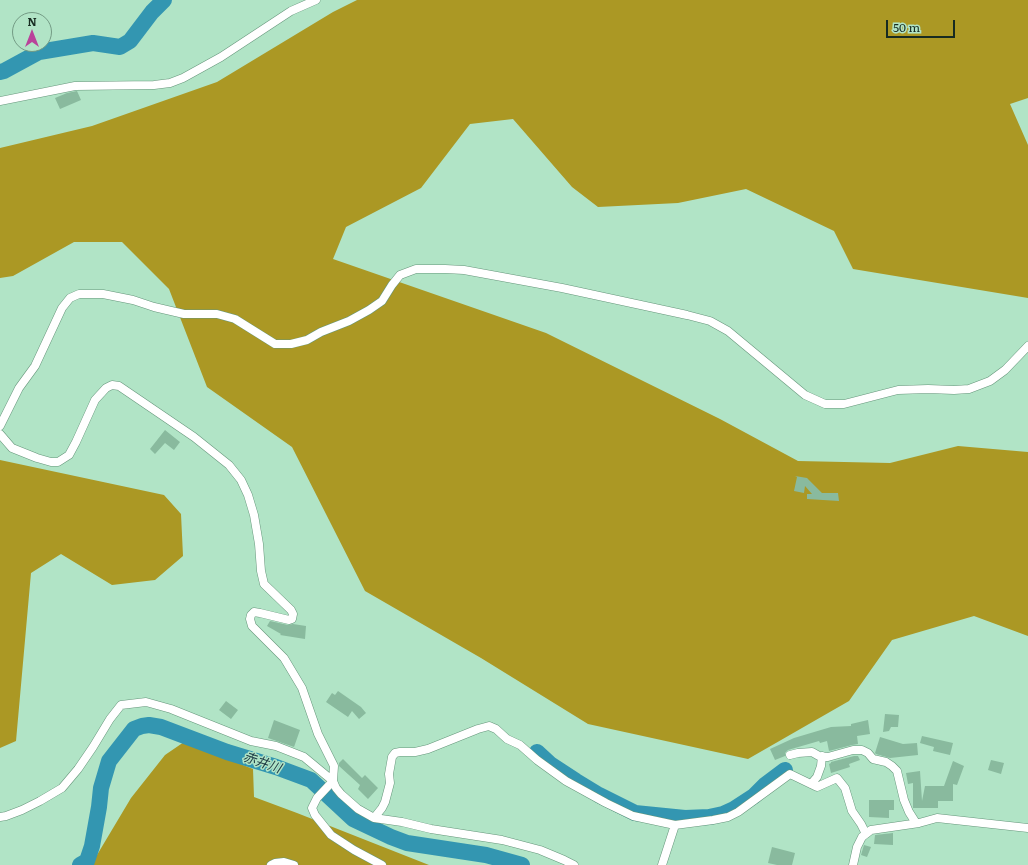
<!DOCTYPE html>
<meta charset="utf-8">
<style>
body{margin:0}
#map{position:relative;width:1028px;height:865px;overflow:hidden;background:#b1e4c6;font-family:Literata,serif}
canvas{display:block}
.north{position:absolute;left:12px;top:12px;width:40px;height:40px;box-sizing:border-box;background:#b1e4c6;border:1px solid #739a84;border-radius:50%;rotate:0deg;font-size:11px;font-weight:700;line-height:16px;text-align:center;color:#172b21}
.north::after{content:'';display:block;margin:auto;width:14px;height:18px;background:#b9439a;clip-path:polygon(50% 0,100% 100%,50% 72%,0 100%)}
.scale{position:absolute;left:886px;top:20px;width:69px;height:18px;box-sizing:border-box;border:2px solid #172b21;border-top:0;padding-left:5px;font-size:12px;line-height:14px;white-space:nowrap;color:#172b21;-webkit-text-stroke:3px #b1e4c6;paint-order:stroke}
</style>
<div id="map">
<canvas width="1028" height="865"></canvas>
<div class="north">N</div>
<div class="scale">50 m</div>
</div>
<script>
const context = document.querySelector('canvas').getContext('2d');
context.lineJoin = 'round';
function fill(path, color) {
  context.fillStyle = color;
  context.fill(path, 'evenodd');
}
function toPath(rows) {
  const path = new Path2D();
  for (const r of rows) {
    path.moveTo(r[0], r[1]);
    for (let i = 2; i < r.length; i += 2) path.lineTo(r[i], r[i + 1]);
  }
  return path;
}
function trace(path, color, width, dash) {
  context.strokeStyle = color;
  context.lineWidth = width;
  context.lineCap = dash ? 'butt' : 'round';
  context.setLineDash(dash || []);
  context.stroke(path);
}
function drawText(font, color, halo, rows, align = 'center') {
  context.font = font + ' Literata,"Noto Sans JP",serif';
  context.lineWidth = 3;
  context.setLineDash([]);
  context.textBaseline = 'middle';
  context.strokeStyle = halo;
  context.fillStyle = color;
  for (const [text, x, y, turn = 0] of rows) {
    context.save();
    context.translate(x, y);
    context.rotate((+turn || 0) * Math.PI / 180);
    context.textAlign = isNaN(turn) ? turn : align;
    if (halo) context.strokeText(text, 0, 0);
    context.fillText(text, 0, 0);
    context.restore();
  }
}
fill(toPath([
 [357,0,1028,0,1028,98,1010,104,1028,145,1028,298,853,269,834,231,746,189,678,203,598,207,572,187,513,119,470,124,421,188,346,227,333,259,546,333,720,419,798,461,890,463,958,446,1028,452,1028,636,974,616,892,640,849,701,748,759,588,724,481,658,365,591,292,447,207,387,169,289,122,242,74,242,13,276,0,278,0,148,92,126,217,82,333,12],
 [0,460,164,495,181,514,183,556,155,580,112,585,61,554,31,573,16,741,0,748],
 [184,742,253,769,254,797,297,813,429,865,91,865,131,798,165,755]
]), '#ab9824');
trace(toPath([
 [0,72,4,71,39,52,93,43,120,47,130,41,152,12,164,0],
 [537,752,550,764,576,781,599,795,635,813,685,818,709,817,723,814,734,809,754,796,765,785,785,770],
 [80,865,87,861,92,846,99,807,101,788,109,761,134,729,142,726,149,725,161,727,227,752,276,767,311,780,353,819,391,837,407,843,486,855,522,865]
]), '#3396b1', 16);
fill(toPath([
 [77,91,81,100,60,109,55,98,67,93],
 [165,430,180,442,174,450,165,443,155,454,150,449],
 [795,476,807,478,822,493,838,493,839,501,807,499,807,494,812,494,805,486,804,493,794,491,797,477],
 [270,621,288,625,293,624,306,626,305,639,280,635,281,634,267,626],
 [338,691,361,707,366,713,359,719,352,711,348,717,326,702,332,693,335,695],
 [226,701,238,710,231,719,219,710],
 [885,714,899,715,898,727,891,727,889,731,883,732],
 [274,720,300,730,294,747,268,738],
 [868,720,870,734,857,736,858,744,852,745,829,751,827,741,820,743,819,741,788,750,785,753,785,756,775,760,770,749,794,738,831,727,851,726,851,724],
 [922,736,953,743,950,755,933,751,934,747,920,743],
 [880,737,903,744,917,743,918,755,890,758,876,754,875,753],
 [854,756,858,756,860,760,849,764,850,767,831,773,829,764,831,763,831,762],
 [343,759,362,778,365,775,378,788,368,799,358,789,360,785,339,766,339,763],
 [991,760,1004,763,1001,774,988,770],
 [953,761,964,766,957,785,953,784,953,801,938,801,938,808,913,808,913,783,908,784,906,773,920,771,922,801,925,786,944,786],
 [869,800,894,800,894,810,889,810,889,818,869,817],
 [893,833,893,845,874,844,875,835],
 [864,845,871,847,867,857,861,855],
 [772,847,795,853,792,865,777,865,768,863]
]), '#89ba9e');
const minor = toPath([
 [0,101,75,86,154,85,170,83,183,78,221,57,291,11,316,0],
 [0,426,19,388,35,366,62,308,70,298,79,294,103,294,133,300,154,307,184,314,217,314,235,319,275,344,291,344,307,340,321,332,349,321,369,310,382,301,392,285,400,275,416,269,445,269,464,270,562,288,687,315,710,321,728,331,805,395,825,404,844,404,898,390,928,389,954,390,969,389,990,381,1005,370,1028,346],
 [0,434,12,448,37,458,51,462,58,462,69,455,76,442,95,400,106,388,112,385,119,386,194,437,229,465,241,480,248,495,254,515,259,544,261,571,264,584,291,610,293,614,292,619,289,620,260,613,254,612,251,615,250,619,252,626,284,658,302,688,318,734,334,766,333,781,317,798,312,808,315,815,331,835,354,850,382,865],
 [790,755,798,753,812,752,819,756,828,757,853,750,862,750,868,753,873,759,886,762,892,766,897,771,904,800,909,812,916,823],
 [811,784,817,777,821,766,822,756],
 [0,817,6,816,22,810,40,801,62,788,78,769,93,747,110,719,121,705,146,702,171,709,251,741,276,746,304,757,333,781,336,788,341,794,358,809,374,818,402,822,431,829,502,840,540,850,564,860,574,865],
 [374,818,382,808,385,802,390,783,389,774,392,757,395,753,400,752,415,752,428,749,478,729,489,726,496,729,507,739,520,745,537,760,566,781,606,803,633,816,675,825,713,820,728,817,738,812,790,774,817,787,837,778,845,788,852,811,861,824,866,834],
 [271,865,275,863,284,862,294,865],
 [662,865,675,825],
 [853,865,857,847,862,837,871,830,919,823,937,818,1028,828]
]);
trace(minor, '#66967b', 9);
trace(minor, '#fff', 8);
drawText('italic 13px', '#223f48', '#b1e4c6', [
 ["赤井川",262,763,19]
]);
</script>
